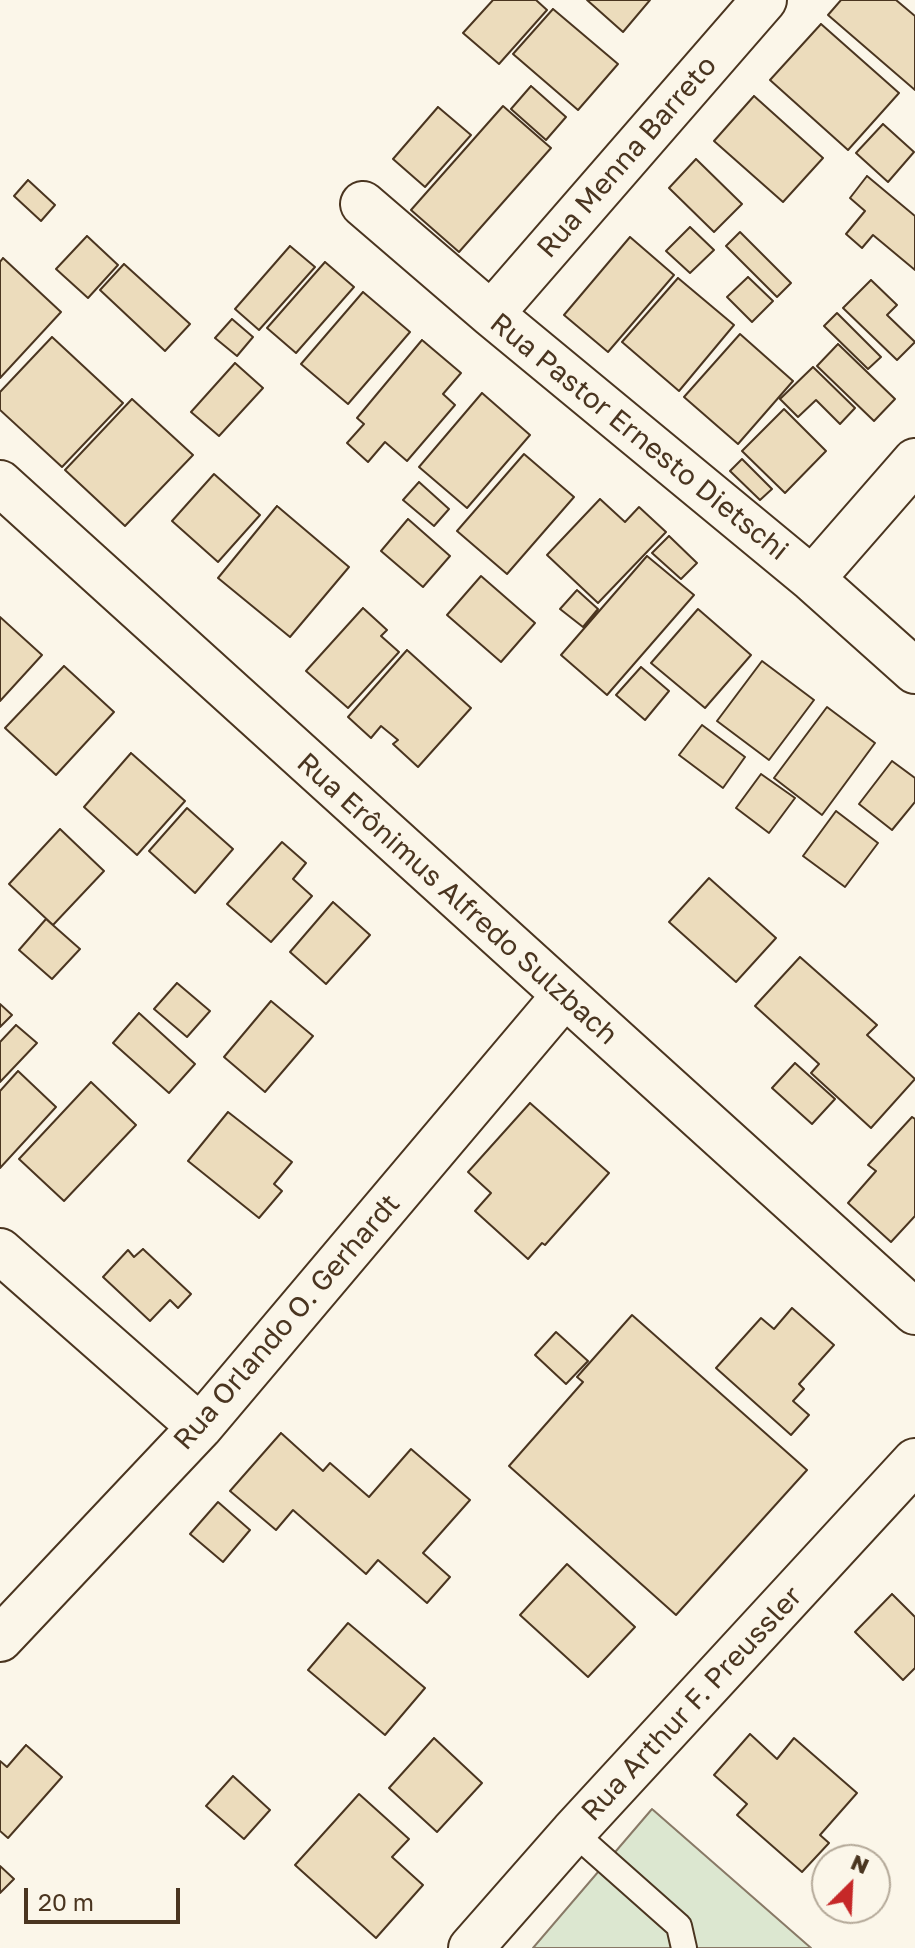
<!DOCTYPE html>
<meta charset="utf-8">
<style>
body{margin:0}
#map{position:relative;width:915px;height:1948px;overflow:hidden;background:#fbf6e9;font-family:"Golos Text",sans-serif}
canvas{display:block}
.north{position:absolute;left:811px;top:1844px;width:80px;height:80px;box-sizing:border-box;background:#fbf6e9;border:2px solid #b4a999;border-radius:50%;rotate:24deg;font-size:22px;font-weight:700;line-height:32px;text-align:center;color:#4a3520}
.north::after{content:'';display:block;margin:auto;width:28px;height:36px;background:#c62828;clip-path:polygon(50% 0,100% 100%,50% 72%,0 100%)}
.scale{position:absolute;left:24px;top:1888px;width:156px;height:36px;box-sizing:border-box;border:4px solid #4a3520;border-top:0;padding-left:10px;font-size:24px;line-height:28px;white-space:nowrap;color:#4a3520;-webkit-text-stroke:6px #fbf6e9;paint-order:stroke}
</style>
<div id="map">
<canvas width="915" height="1948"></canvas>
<div class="north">N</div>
<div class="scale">20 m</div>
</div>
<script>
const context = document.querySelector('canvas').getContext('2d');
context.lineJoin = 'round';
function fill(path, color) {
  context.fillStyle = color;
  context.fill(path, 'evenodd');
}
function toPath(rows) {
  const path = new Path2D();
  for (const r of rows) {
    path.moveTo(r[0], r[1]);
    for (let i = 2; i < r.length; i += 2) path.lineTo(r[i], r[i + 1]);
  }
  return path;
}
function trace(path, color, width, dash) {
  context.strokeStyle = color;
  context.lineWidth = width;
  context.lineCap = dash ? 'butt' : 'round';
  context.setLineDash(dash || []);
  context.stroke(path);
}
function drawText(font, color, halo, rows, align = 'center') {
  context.font = font + ' "Golos Text",sans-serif';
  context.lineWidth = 6;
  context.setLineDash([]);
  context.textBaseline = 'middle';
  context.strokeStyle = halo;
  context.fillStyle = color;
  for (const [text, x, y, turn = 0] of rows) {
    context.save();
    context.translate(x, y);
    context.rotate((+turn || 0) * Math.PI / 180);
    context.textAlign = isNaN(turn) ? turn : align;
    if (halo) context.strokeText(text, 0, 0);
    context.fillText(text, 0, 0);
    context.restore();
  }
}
const green = toPath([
 [652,1809,811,1948,533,1948,652,1809]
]);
fill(green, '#dce7d0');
trace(green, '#887966', 2);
const building = toPath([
 [493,0,536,0,547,10,499,64,463,33,493,0],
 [587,0,650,0,623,32,587,0],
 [841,0,896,0,915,16,915,90,828,15,841,0],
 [553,9,618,64,578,110,513,54,553,9],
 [821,24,899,93,848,150,770,80,821,24],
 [531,86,566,117,546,140,511,109,531,86],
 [754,96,823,158,783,202,714,141,754,96],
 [503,106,551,148,459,252,411,210,503,106],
 [438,107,471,135,425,187,393,159,438,107],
 [883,124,914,152,888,182,856,153,883,124],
 [696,159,742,204,714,232,669,188,696,159],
 [867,176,915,216,915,270,873,235,862,248,846,234,865,211,850,198,867,176],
 [28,180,55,205,41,221,14,196,28,180],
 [690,227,714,250,690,273,666,251,690,227],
 [740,232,791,283,777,297,726,246,740,232],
 [87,236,118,265,88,298,56,269,87,236],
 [630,237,674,275,608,352,564,315,630,237],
 [290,246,315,267,259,330,235,309,290,246],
 [3,258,61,312,0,378,0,262,3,258],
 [325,262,354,287,296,353,267,328,325,262],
 [124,264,190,324,165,351,100,290,124,264],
 [748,277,773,301,752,322,727,297,748,277],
 [678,278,734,325,679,391,622,342,678,278],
 [871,280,897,305,887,315,915,342,897,360,843,308,871,280],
 [363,292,410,332,348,404,301,364,363,292],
 [837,313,881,357,868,369,824,326,837,313],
 [232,319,253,337,237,356,215,338,232,319],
 [740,334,793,381,738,444,684,397,740,334],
 [52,337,123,403,62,467,0,410,0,392,52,337],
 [422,340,461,373,443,394,455,405,407,461,385,442,368,462,347,443,364,424,357,418,422,340],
 [838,344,895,399,874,421,817,366,838,344],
 [235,363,263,388,219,436,191,412,235,363],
 [813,367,855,408,840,424,816,400,798,417,780,399,813,367],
 [482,393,530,435,467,508,419,467,482,393],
 [132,399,193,455,125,526,65,470,132,399],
 [784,409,826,451,785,493,742,451,784,409],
 [524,454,574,497,507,574,457,531,524,454],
 [742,459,772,489,760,500,730,471,742,459],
 [214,474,260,515,218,562,172,521,214,474],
 [419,482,449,509,434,526,403,500,419,482],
 [600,499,625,522,639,507,666,532,598,603,547,555,600,499],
 [277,506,349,567,290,637,218,578,277,506],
 [408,519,450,556,423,587,381,551,408,519],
 [669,536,697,563,681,579,652,553,669,536],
 [647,556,694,595,607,695,561,655,647,556],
 [481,576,535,623,501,662,447,615,481,576],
 [577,590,598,609,583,627,560,609,577,590],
 [363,608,387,630,381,636,399,652,348,708,306,671,363,608],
 [698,609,751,655,705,708,651,663,698,609],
 [0,617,42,655,0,701,0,617],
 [407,650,471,708,418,767,393,744,398,740,381,726,371,738,348,717,407,650],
 [762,661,814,700,769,760,717,721,762,661],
 [64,666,114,712,56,775,5,728,64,666],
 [641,667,669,691,645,720,616,695,641,667],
 [827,707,875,743,822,815,774,778,827,707],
 [702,725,745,757,723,788,679,755,702,725],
 [131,753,185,801,137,855,84,807,131,753],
 [892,761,915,778,915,802,892,830,859,804,892,761],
 [761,774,795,798,769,833,736,808,761,774],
 [187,808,233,849,195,893,149,851,187,808],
 [836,811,878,843,845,887,803,856,836,811],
 [60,829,104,871,53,925,9,884,60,829],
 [282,842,306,863,293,879,312,896,271,942,227,904,282,842],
 [709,878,776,938,736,982,669,922,709,878],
 [333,902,370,935,326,984,290,952,333,902],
 [46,919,80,949,52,979,19,950,46,919],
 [800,957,877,1025,867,1035,915,1079,871,1128,811,1073,819,1064,755,1006,800,957],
 [177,983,210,1011,187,1037,154,1009,177,983],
 [271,1001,313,1036,265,1092,224,1057,271,1001],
 [0,1004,12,1015,0,1027,0,1004],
 [139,1013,195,1064,169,1093,113,1043,139,1013],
 [16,1025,37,1043,0,1082,0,1042,16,1025],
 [795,1063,835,1099,812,1124,772,1088,795,1063],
 [18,1071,56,1107,0,1168,0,1091,18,1071],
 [91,1082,136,1125,64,1201,19,1159,91,1082],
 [530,1103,609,1173,545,1245,542,1243,528,1259,475,1211,491,1193,468,1172,530,1103],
 [228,1112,292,1162,274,1184,282,1191,259,1218,188,1161,228,1112],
 [912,1117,915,1119,915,1216,891,1242,848,1203,876,1171,868,1165,912,1117],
 [143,1249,191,1294,178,1308,170,1300,150,1321,103,1277,128,1250,134,1257,143,1249],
 [792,1308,834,1345,799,1384,804,1389,793,1401,809,1415,791,1435,716,1368,761,1318,774,1329,792,1308],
 [632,1315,807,1470,676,1615,509,1466,583,1382,577,1377,632,1315],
 [556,1332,588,1361,566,1384,535,1355,556,1332],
 [281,1433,323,1471,330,1463,369,1497,411,1449,470,1500,423,1553,450,1577,427,1603,378,1560,366,1574,293,1510,276,1530,230,1491,281,1433],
 [218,1502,250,1530,223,1562,190,1534,218,1502],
 [567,1564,635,1627,588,1677,520,1615,567,1564],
 [892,1594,915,1617,915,1668,903,1680,855,1632,892,1594],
 [348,1623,425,1688,385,1735,308,1670,348,1623],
 [750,1734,777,1759,794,1738,857,1793,820,1835,829,1843,802,1872,737,1815,747,1804,714,1775,750,1734],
 [434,1738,482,1783,437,1832,389,1788,434,1738],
 [26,1745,62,1777,8,1838,0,1831,0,1761,7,1767,26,1745],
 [233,1776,270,1810,244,1839,206,1806,233,1776],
 [359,1794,409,1839,392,1857,423,1885,376,1938,295,1865,359,1794],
 [0,1866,14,1879,0,1893,0,1866]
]);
fill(building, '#ecdcbc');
trace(building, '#4a3520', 2);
const service = toPath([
 [573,1832,679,1926,684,1948]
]);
const minor = toPath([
 [363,204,491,314,812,579,915,671],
 [491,314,764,0],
 [0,483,915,1312],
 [812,579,915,461],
 [0,1251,200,1427],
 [0,1639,200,1427,564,996]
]);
const tertiary = toPath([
 [471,1948,573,1832,915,1461]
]);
trace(service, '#4a3520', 28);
trace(minor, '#4a3520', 48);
trace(tertiary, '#4a3520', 48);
trace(service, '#fbf6e9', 24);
trace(minor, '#fbf6e9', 44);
trace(tertiary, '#fbf6e9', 44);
drawText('28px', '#4a3520', '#fbf6e9', [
 ["Rua Menna Barreto",627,157,-49],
 ["Rua Pastor Ernesto Dietschi",639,437,39],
 ["Rua Erônimus Alfredo Sulzbach",457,899,42],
 ["Rua Orlando O. Gerhardt",287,1322,-49],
 ["Rua Arthur F. Preussler",692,1704,-47]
]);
</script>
